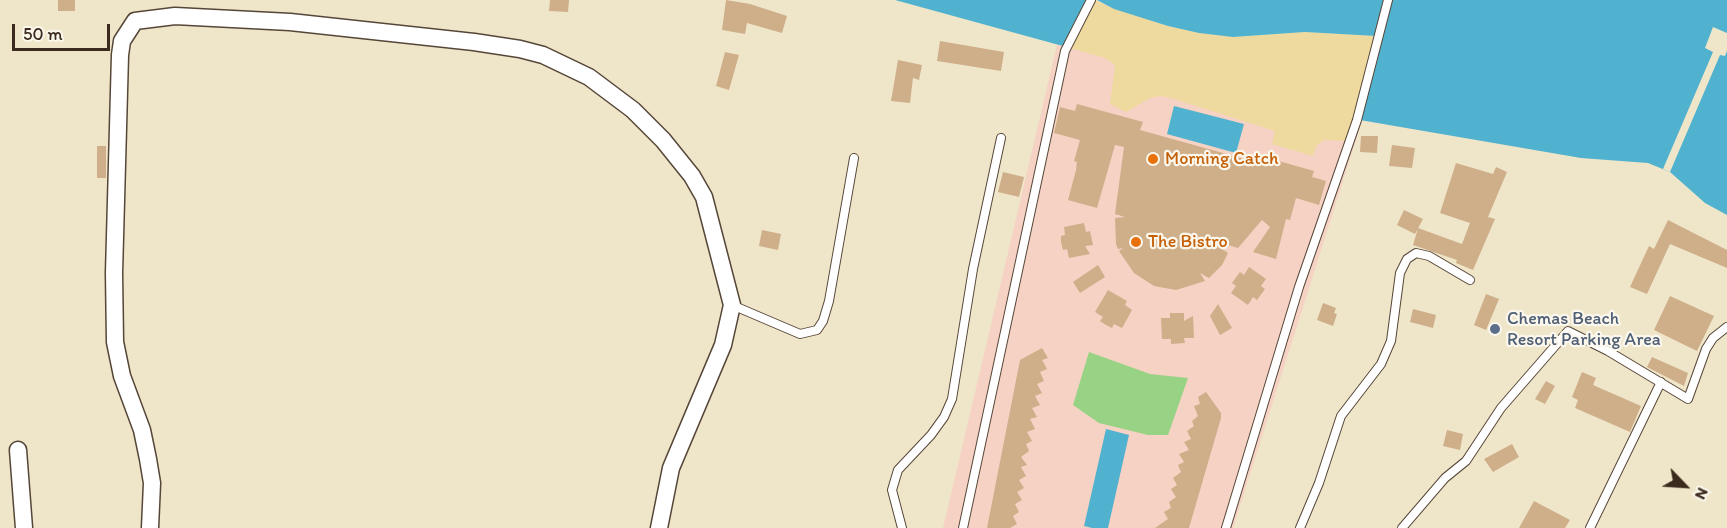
<!DOCTYPE html>
<style>
body{margin:0}
#map{position:relative;width:1727px;height:528px;overflow:hidden;background:#efe6c9;font-family:Itim,sans-serif}
canvas{display:block}
.north{position:absolute;left:1655px;top:456px;width:60px;height:60px;-webkit-text-stroke:4px #fbf7ec;paint-order:stroke;rotate:115deg;font-size:16px;font-weight:700;line-height:24px;text-align:center;color:#3b2a1e}
.north::after{content:'';display:block;margin:auto;width:21px;height:27px;background:#3b2a1e;clip-path:polygon(50% 0,100% 100%,50% 72%,0 100%)}
.scale{position:absolute;left:12px;top:24px;width:98px;height:27px;box-sizing:border-box;border:3px solid #3b2a1e;border-top:0;padding-left:8px;font-size:18px;line-height:21px;white-space:nowrap;color:#3b2a1e;-webkit-text-stroke:4px #fbf7ec;paint-order:stroke}
</style>
<div id="map">
<canvas width="1727" height="528"></canvas>
<div class="north">N</div>
<div class="scale">50 m</div>
</div>
<script>
const context = document.querySelector('canvas').getContext('2d');
context.lineJoin = 'round';
function fill(path, color) {
  context.fillStyle = color;
  context.fill(path, 'evenodd');
}
function toPath(rows) {
  const path = new Path2D();
  for (const r of rows) {
    path.moveTo(r[0], r[1]);
    for (let i = 2; i < r.length; i += 2) path.lineTo(r[i], r[i + 1]);
  }
  return path;
}
function trace(path, color, width, dash) {
  context.strokeStyle = color;
  context.lineWidth = width;
  context.lineCap = dash ? 'butt' : 'round';
  context.setLineDash(dash || []);
  context.stroke(path);
}
function drawText(font, color, halo, rows, align = 'center') {
  context.font = font + ' Itim,sans-serif';
  context.lineWidth = 4.5;
  context.setLineDash([]);
  context.textBaseline = 'middle';
  context.strokeStyle = halo;
  context.fillStyle = color;
  for (const [text, x, y, turn = 0] of rows) {
    context.save();
    context.translate(x, y);
    context.rotate((+turn || 0) * Math.PI / 180);
    context.textAlign = isNaN(turn) ? turn : align;
    if (halo) context.strokeText(text, 0, 0);
    context.fillText(text, 0, 0);
    context.restore();
  }
}
fill(toPath([
 [1095,0,1114,9,1168,26,1199,33,1354,120,1362,121,1233,528,943,528,1057,45,1071,48]
]), '#f5d2c3');
fill(toPath([
 [1089,352,1150,374,1188,378,1168,435,1148,435,1099,423,1073,405]
]), '#98d285');
fill(toPath([
 [1095,0,1114,9,1168,26,1199,33,1233,37,1305,32,1376,36,1354,119,1345,141,1324,140,1317,145,1313,156,1272,144,1275,131,1171,98,1160,96,1150,98,1126,112,1110,104,1115,65,1105,58,1070,48]
]), '#eeda9e');
fill(toPath([
 [895,0,1095,0,1070,48],
 [1097,0,1727,0,1727,215,1705,203,1670,172,1648,163,1581,158,1354,119,1376,36,1305,32,1233,37,1199,33,1168,26,1114,9],
 [1174,106,1244,124,1236,153,1167,134],
 [1106,429,1129,435,1108,528,1092,528,1084,526]
]), '#50b2cf');
fill(toPath([
 [1713,27,1727,33,1727,51,1725,56,1720,55,1670,172,1663,169,1713,52,1705,48]
]), '#efe6c9');
fill(toPath([
 [58,0,75,0,75,11,58,11],
 [550,0,569,0,568,12,549,11],
 [726,0,750,4,787,16,782,33,747,23,745,34,722,30],
 [940,41,1004,52,1001,71,937,61],
 [725,52,739,55,729,90,716,86],
 [898,60,922,65,919,80,913,78,910,103,891,101],
 [1077,104,1143,122,1140,130,1266,165,1268,158,1314,171,1312,177,1326,181,1319,205,1296,198,1290,220,1286,219,1276,259,1253,252,1270,227,1262,220,1238,248,1205,238,1228,253,1222,265,1209,278,1200,273,1205,281,1176,290,1154,286,1134,273,1119,251,1123,248,1118,249,1116,244,1115,218,1125,217,1115,214,1124,147,1115,145,1097,208,1068,200,1076,170,1077,162,1074,161,1080,140,1054,133,1060,107,1075,111],
 [1361,136,1378,136,1377,153,1360,152],
 [1392,145,1415,148,1412,168,1389,166],
 [97,146,106,146,106,178,97,178],
 [1456,163,1493,174,1496,167,1507,172,1488,217,1495,219,1473,270,1456,263,1457,260,1413,245,1418,228,1462,244,1470,223,1440,213],
 [1003,172,1024,177,1019,197,998,192],
 [1404,210,1423,219,1415,234,1397,225],
 [1668,220,1727,250,1727,268,1670,244,1647,294,1630,287,1649,246,1654,249],
 [1084,223,1086,232,1090,231,1093,245,1085,246,1090,254,1069,258,1067,249,1063,250,1061,242,1061,236,1065,235,1064,227],
 [762,230,781,234,778,250,759,246],
 [1098,265,1105,277,1080,293,1073,282],
 [1249,267,1266,279,1261,286,1265,289,1257,300,1253,297,1248,305,1231,293,1236,286,1232,283,1240,272,1244,275],
 [1108,290,1127,301,1125,305,1132,310,1122,328,1114,324,1112,328,1106,325,1100,321,1103,317,1095,312],
 [1486,294,1499,299,1486,330,1474,325],
 [1670,296,1714,316,1697,351,1654,330],
 [1323,303,1336,308,1334,313,1337,314,1333,326,1317,320],
 [1218,304,1232,328,1220,335,1210,316],
 [1413,309,1436,315,1433,328,1410,322],
 [1170,313,1184,313,1184,321,1193,316,1194,338,1184,338,1185,343,1171,344,1171,339,1162,339,1161,318,1170,318],
 [1042,348,1048,358,1042,360,1047,369,1040,372,1044,381,1037,384,1042,393,1035,396,1040,405,1032,408,1037,417,1030,419,1035,429,1027,432,1032,441,1026,444,1029,451,1021,457,1027,465,1021,467,1026,476,1019,480,1024,488,1017,492,1022,500,1015,504,1019,512,1013,516,1017,524,1010,528,987,528,1020,360],
 [1652,357,1688,373,1684,386,1647,367],
 [1582,372,1596,378,1593,385,1641,406,1630,432,1575,408,1578,400,1572,397],
 [1546,381,1555,386,1545,404,1535,399],
 [1206,392,1221,413,1221,418,1189,528,1155,528,1168,519,1164,512,1171,508,1169,502,1176,497,1171,489,1177,485,1173,478,1181,472,1178,465,1184,462,1179,454,1189,450,1184,442,1191,439,1187,431,1194,426,1192,421,1198,416,1194,406,1200,404,1198,397],
 [1447,430,1463,434,1460,450,1443,446],
 [1512,444,1519,457,1493,472,1484,459],
 [1534,501,1570,520,1565,528,1519,528]
]), '#cfae8a');
const service = toPath([
 [732,305,800,334,817,330,823,321,829,301,854,158],
 [902,528,892,490,898,470,931,435,944,417,952,399,973,269,1001,138],
 [963,528,1065,51,1091,0],
 [1226,528,1299,287,1357,120,1388,0],
 [1300,528,1319,483,1341,416,1381,364,1391,341,1400,273,1407,259,1416,253,1429,256,1470,280],
 [1402,528,1445,478,1466,461,1501,408,1568,331,1608,351,1688,399,1706,349,1713,338,1727,327],
 [1590,528,1661,382]
]);
const minor = toPath([
 [18,450,24,528],
 [150,528,152,483,148,459,142,430,122,376,115,342,114,273,120,55,122,41,135,21,175,16,290,22,474,42,520,49,543,55,589,77,633,110,663,140,692,176,704,197,732,305,723,345,671,468,659,528]
]);
trace(service, '#564638', 10);
trace(minor, '#564638', 19);
trace(service, '#fff', 8);
trace(minor, '#fff', 16);
for (const [x, y, r, color] of [
 [1153,159,6,"#e8710a"],
 [1136,242,6,"#e8710a"],
 [1495,329,6,"#5c6f8a"]
]) {
  const dot = new Path2D();
  dot.arc(x, y, r, 0, 2 * Math.PI);
  context.fillStyle = color;
  context.fill(dot);
  trace(dot, '#fbf7ec', 2);
}
drawText('18px', '#c56008', '#fbf7ec', [
 ["Morning Catch",1165,159],
 ["The Bistro",1148,242]
], 'left');
drawText('18px', '#4e5e75', '#fbf7ec', [
 ["Chemas Beach",1507,319],
 ["Resort Parking Area",1507,340]
], 'left');
</script>
